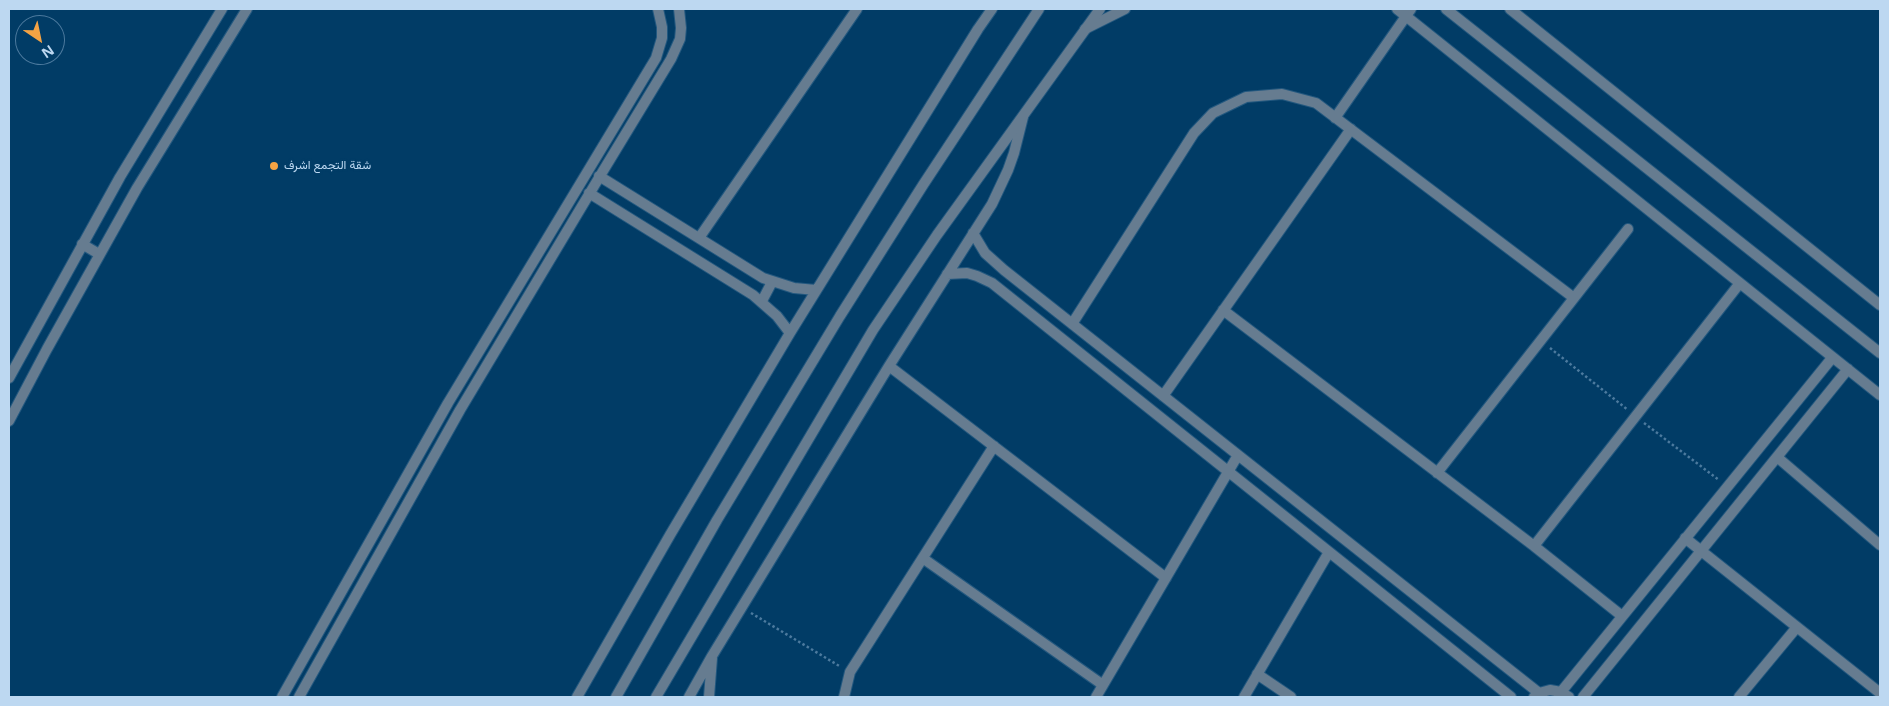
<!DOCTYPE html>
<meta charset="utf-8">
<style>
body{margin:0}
#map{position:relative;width:1889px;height:706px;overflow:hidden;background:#013c66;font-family:"Noto Sans",sans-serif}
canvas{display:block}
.frame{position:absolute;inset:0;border:10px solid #bdd8f1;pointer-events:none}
.north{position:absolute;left:15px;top:15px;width:50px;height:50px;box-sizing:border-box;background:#013c66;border:1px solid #4c7a9e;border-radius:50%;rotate:146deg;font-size:14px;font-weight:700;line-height:20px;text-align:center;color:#bdd8f1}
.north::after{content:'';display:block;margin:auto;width:18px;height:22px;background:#f4a344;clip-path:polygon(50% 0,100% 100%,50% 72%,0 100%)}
</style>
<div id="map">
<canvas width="1889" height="706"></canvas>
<div class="frame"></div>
<div class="north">N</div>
</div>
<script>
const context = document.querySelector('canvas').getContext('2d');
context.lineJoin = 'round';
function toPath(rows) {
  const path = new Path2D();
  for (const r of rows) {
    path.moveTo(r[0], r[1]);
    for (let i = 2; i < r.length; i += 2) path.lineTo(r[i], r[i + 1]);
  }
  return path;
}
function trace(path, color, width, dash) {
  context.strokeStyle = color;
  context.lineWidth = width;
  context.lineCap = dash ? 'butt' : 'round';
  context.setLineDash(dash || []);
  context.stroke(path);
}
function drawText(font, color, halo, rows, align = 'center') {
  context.font = font + ' "Noto Sans",Vazirmatn,sans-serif';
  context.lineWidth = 5;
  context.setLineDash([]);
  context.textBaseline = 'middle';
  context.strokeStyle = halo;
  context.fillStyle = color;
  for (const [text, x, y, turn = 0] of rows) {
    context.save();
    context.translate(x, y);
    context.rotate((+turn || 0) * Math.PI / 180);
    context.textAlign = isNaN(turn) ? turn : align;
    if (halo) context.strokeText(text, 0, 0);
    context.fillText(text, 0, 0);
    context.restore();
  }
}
const minor = toPath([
 [1397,9,1880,395],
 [1085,29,1125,9],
 [1335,118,1411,9],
 [599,176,763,278,794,288,816,290],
 [589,193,753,295,777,316,790,333],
 [973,233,985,253,1004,270,1539,693],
 [699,238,857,9],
 [82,244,99,254],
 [947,274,967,273,977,276,992,283,1511,697],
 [762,301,772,282],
 [1223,310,1534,546,1622,616],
 [1072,324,1194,133,1213,113,1246,97,1282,94,1316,103,1574,298],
 [889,366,1166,578],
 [9,378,120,177,222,9],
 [1163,396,1351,129],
 [9,421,47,349,137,188,247,9],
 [1777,457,1880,545],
 [1437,473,1628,229],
 [1685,538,1880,693],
 [1534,546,1740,283],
 [924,559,1103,685],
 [1257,674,1291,697],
 [1561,692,1832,358],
 [282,697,448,403,656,58,662,38,662,27,658,9],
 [299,697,460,410,603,171,671,59,680,39,681,28,679,9],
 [577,697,670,535,790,333,978,29,992,9],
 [689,697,712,656,889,366,992,204,1008,170,1014,153,1023,117],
 [709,697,712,658],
 [844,697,850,672,994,446],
 [1096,697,1238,455],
 [1244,697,1329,552],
 [1534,697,1539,693,1550,690,1561,692,1569,697],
 [1583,697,1848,369],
 [1739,697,1797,627]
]);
const tertiary = toPath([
 [1446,9,1880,353],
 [1510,9,1880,305],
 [616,697,717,520,840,316,923,185,1039,9],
 [656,697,873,330,937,235,1100,9]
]);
trace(minor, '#23587f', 12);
trace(tertiary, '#23587f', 12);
trace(toPath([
 [1550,348,1628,410],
 [1644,423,1719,480],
 [751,613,841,667]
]), '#4c7a9e', 2.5, [2.5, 2.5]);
trace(minor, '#667c90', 10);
trace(tertiary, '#667c90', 10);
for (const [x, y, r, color] of [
 [274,166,5,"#f4a344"]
]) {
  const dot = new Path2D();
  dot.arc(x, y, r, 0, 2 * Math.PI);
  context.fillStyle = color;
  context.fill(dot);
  trace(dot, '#013c66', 2);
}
drawText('12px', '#bdd8f1', '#013c66', [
 ["شقة التجمع اشرف",284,166]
], 'left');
</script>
